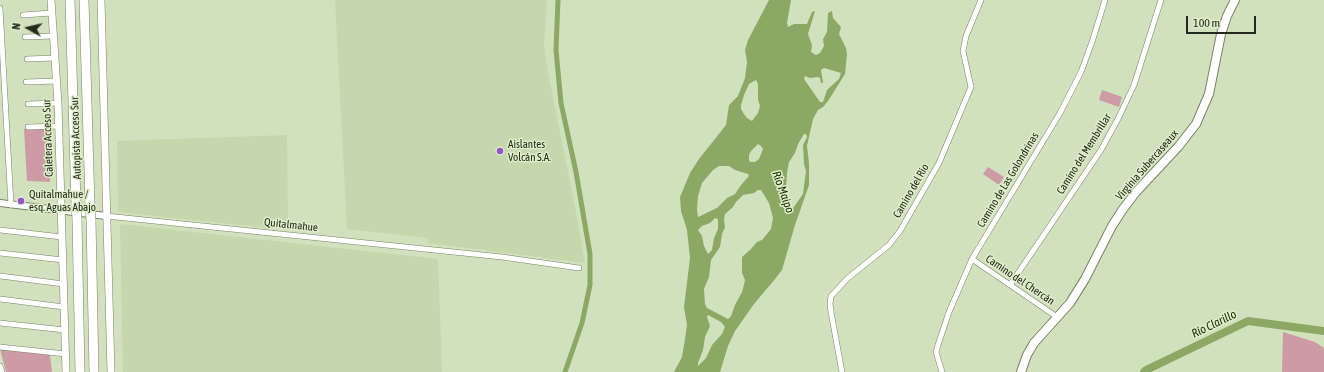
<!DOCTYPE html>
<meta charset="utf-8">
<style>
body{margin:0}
#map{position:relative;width:1324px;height:372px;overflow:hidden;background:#d1e1bd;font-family:"Asap Condensed",sans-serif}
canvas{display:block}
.north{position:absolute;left:8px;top:8px;width:40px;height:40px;-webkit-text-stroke:3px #deeeca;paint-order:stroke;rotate:278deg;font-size:11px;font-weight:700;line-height:16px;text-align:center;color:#23291b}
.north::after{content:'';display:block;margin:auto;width:14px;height:18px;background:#23291b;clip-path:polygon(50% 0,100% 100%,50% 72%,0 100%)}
.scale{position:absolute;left:1186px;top:16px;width:70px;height:18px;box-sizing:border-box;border:2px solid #23291b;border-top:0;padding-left:5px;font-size:12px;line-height:14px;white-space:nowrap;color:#23291b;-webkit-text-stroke:3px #deeeca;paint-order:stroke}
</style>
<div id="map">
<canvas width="1324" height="372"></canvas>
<div class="north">N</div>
<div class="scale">100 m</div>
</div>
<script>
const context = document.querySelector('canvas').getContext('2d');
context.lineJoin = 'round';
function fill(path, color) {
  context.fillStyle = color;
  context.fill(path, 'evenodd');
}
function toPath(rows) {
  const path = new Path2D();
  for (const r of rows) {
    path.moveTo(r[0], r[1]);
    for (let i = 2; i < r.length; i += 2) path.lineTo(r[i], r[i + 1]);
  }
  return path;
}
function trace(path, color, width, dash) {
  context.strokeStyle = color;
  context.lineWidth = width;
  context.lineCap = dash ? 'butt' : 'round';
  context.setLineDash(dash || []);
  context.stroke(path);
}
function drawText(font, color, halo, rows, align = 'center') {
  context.font = font + ' "Asap Condensed",sans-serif';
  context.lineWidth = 3;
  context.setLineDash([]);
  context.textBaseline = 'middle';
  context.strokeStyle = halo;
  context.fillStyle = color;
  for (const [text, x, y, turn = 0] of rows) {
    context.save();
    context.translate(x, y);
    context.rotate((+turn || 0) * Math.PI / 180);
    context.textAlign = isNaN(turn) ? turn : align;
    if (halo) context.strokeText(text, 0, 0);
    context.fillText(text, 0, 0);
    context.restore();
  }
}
fill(toPath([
 [335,0,547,0,544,46,547,67,575,207,585,263,428,243,427,238,347,229],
 [287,135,288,230,118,212,117,141],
 [120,224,438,259,442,372,123,372]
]), '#c5d7ac');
fill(toPath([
 [1102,90,1122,97,1119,107,1099,100],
 [49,128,50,182,27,181,24,129],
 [988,167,1004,177,999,185,983,174],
 [1283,332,1315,342,1324,348,1324,372,1282,372],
 [0,349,50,355,52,372,6,372]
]), '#cd9ba4');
fill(toPath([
 [769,0,791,0,787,23,788,27,794,24,807,24,812,12,815,11,808,34,812,45,811,52,816,55,820,53,824,46,823,39,827,32,828,13,832,11,833,18,841,27,839,34,846,48,847,54,845,74,828,101,823,107,818,110,813,119,807,146,809,163,809,185,795,225,782,270,775,279,754,304,735,331,728,346,720,372,674,372,682,357,685,339,687,325,684,307,690,258,687,230,681,211,680,197,690,173,699,159,726,125,729,105,738,96,745,78,747,62,745,50,748,40],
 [824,68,841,73,839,79,827,90,823,102,820,102,804,79,805,76,810,78,818,77,820,78,821,83,822,83,823,82,821,70],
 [756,80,758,84,758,100,760,106,758,113,752,121,747,118,744,114,741,109,741,105,744,95,749,84],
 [804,134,806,134,807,137,803,145,804,164,806,171,803,194,791,211,786,208,782,197,786,189,787,173,789,162,795,153,798,144],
 [758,144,761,146,763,149,759,159,755,162,750,162,749,160,749,155,751,151],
 [719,166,729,166,735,170,748,174,749,176,741,185,735,194,727,198,717,208,698,217,697,210,698,196,702,183,713,170],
 [758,190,761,190,769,203,773,218,771,229,762,240,757,242,751,249,742,257,742,273,745,280,744,285,742,292,735,305,731,316,728,319,707,308,705,304,704,289,709,277,711,260,720,247,722,234,725,227,724,219,725,214,733,207,736,202,743,195,754,193],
 [715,218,718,219,718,229,714,238,712,250,708,254,704,246,702,236,698,230,702,226,710,223],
 [708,315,721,322,725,327,722,334,712,345,706,358,698,366,698,363,703,350,705,337,710,326,707,317]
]), '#8da864');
trace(toPath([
 [558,0,556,50,561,103,576,172,590,254,590,285,582,323,565,372]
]), '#8da864', 5);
trace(toPath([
 [1144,372,1146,370,1248,321,1324,331]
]), '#8da864', 8);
const minor = toPath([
 [0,8,11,205],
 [23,15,52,13],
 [25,37,53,36],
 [27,59,55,58],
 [26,82,57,81],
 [28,104,58,103],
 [28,127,59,126],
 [106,216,502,257,579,268],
 [0,230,62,237],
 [0,253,63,260],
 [972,259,1057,317],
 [0,276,64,284],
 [1010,285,1101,150,1118,119,1134,85,1161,0],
 [0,299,64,307],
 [0,323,65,330],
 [0,347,66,354],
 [0,366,2,372],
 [842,372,831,312,830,304,831,296,848,278,889,245,900,231,939,163,971,87,963,51,966,36,981,0],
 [942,372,936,352,938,345,949,312,972,259,1060,113,1081,72,1092,42,1105,0]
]);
const tertiary = toPath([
 [0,203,106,216]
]);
const secondary = toPath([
 [51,0,58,103,66,372],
 [101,0,111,372]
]);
const primary = toPath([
 [1021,372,1027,355,1034,343,1070,303,1085,279,1112,226,1123,209,1136,192,1178,147,1196,124,1209,94,1221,34,1227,16,1235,0]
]);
const motorway = toPath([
 [70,0,76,205],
 [84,0,90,206],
 [77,219,80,372],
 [91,220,94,372]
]);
trace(minor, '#778464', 6);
trace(tertiary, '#778464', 8);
trace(secondary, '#778464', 8);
trace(primary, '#778464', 10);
trace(motorway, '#778464', 10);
trace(minor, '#fff', 5);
trace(tertiary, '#fff', 6);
trace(secondary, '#fff', 7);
trace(primary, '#fff', 8);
trace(motorway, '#fff', 9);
const motorwayBridge = toPath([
 [76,205,77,219],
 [90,206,91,220]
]);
trace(motorwayBridge, '#778464', 10, []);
trace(motorwayBridge, '#fff', 9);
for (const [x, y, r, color] of [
 [500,151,4,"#9555cb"],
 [21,201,4,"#9555cb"]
]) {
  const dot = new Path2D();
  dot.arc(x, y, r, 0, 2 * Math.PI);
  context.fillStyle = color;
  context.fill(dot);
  trace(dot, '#deeeca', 1.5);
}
drawText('11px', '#23291b', '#deeeca', [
 ["Caletera Acceso Sur",48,138,-92],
 ["Autopista Acceso Sur",76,138,-92],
 ["Camino del Membrillar",1084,154,-58],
 ["Virginia Subercaseaux",1147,165,-49],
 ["Camino de Las Golondrinas",1008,180,-59],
 ["Camino del Río",911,191,-60],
 ["Quitalmahue",291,225,6],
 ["Camino del Chercán",1020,280,34]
]);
drawText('11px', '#23291b', '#deeeca', [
 ["Aislantes",508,145],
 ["Volcán S.A.",508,158],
 ["Quitalmahue /",29,195],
 ["esq. Aguas Abajo",29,208]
], 'left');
drawText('italic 12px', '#203000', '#deeeca', [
 ["Río Maipo",783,192,70],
 ["Río Clarillo",1214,324,-26]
]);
</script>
